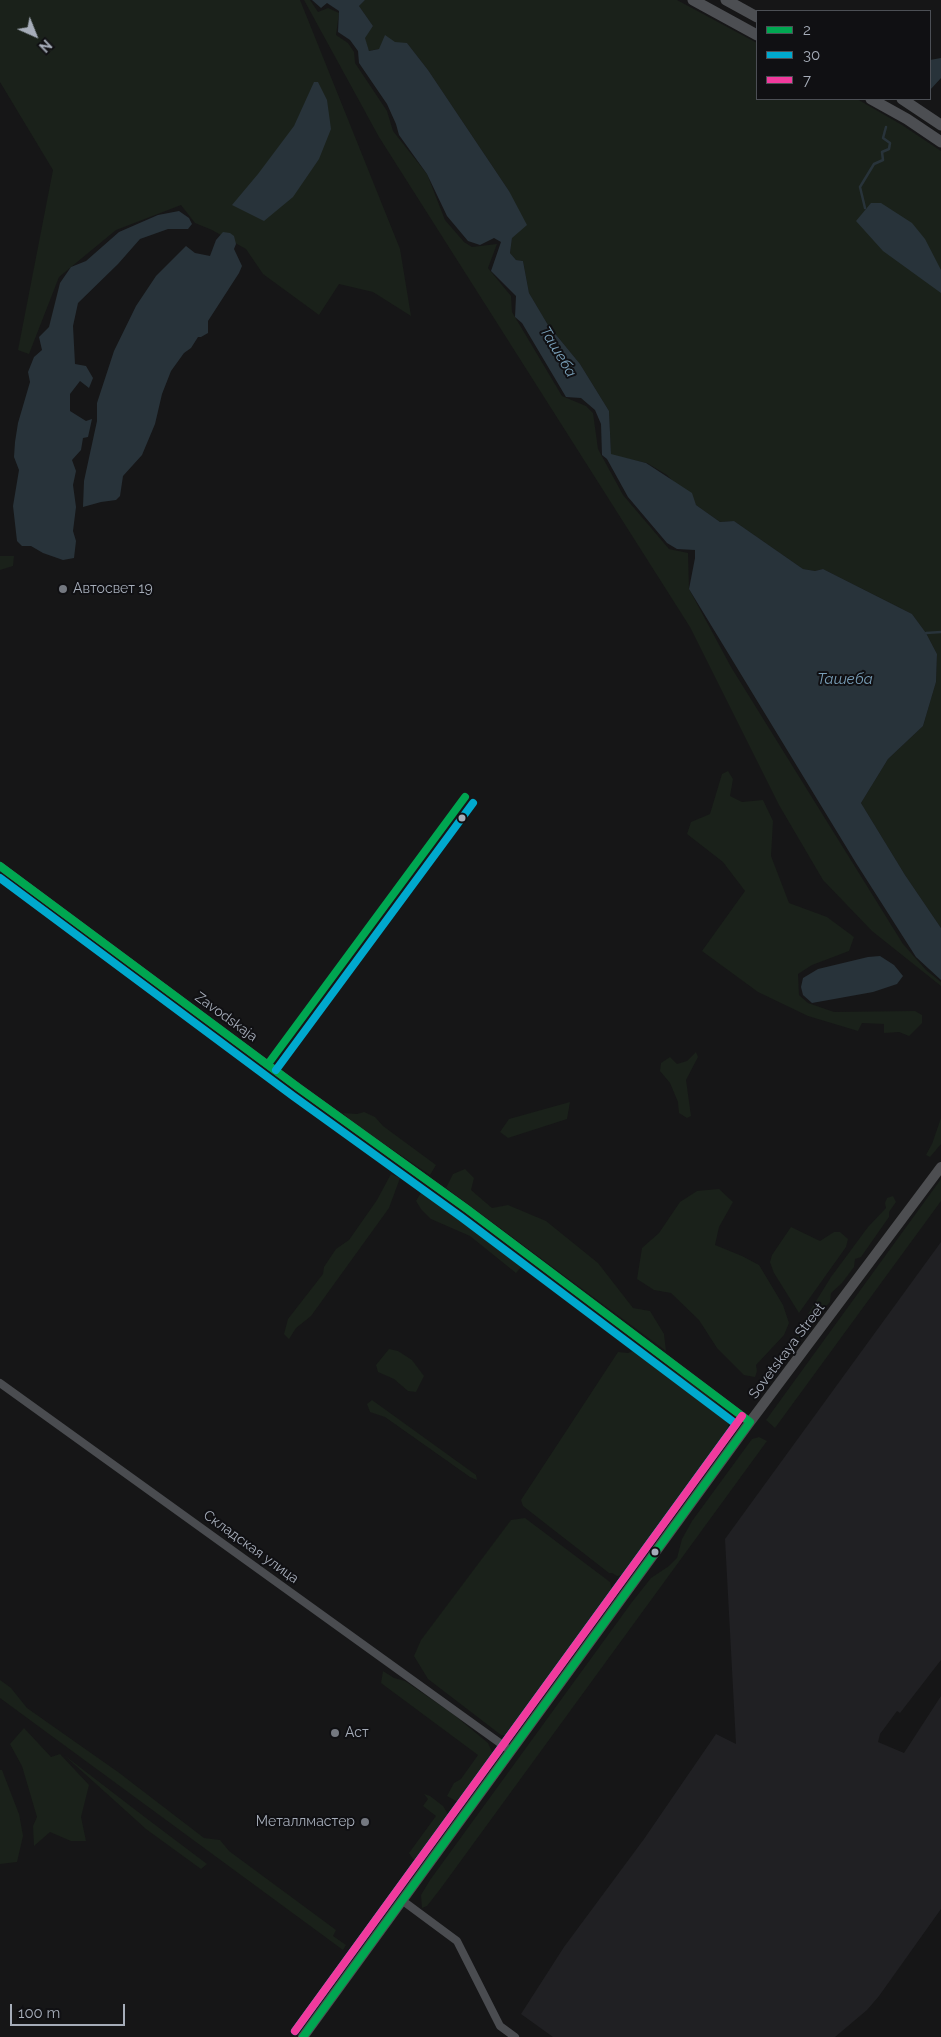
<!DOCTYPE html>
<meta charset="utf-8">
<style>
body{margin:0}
#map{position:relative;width:941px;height:2037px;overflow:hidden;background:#161617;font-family:Raleway,sans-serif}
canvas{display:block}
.legend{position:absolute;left:756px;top:10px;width:175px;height:90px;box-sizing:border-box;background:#101013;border:1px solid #4c4f55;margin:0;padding:6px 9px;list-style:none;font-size:15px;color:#a6adb9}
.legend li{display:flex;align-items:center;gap:10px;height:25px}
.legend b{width:25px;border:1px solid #4c4f55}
.north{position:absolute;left:10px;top:10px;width:50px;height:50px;-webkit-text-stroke:4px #101013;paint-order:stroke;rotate:136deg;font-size:14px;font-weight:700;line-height:20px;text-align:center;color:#a6adb9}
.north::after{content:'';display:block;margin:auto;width:18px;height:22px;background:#a6adb9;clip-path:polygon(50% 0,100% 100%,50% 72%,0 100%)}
.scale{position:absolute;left:10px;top:2004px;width:115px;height:22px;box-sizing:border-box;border:2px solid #a6adb9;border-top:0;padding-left:6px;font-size:15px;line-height:18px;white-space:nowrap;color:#a6adb9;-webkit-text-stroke:4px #101013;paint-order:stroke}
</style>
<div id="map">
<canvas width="941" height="2037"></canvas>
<ul class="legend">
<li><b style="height:6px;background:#00a651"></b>2</li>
<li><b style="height:6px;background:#00a9ce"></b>30</li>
<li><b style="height:6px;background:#f13a9d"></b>7</li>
</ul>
<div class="north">N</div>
<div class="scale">100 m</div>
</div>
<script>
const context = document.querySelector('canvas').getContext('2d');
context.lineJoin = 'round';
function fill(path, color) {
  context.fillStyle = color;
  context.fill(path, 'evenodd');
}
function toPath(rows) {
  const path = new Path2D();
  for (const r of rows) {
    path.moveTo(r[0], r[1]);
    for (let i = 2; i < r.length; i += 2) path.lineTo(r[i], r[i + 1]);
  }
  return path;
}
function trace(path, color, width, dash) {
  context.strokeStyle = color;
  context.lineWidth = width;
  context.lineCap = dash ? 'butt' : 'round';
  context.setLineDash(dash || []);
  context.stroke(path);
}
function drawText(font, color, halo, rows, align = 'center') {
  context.font = font + ' Raleway,sans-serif';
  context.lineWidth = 4;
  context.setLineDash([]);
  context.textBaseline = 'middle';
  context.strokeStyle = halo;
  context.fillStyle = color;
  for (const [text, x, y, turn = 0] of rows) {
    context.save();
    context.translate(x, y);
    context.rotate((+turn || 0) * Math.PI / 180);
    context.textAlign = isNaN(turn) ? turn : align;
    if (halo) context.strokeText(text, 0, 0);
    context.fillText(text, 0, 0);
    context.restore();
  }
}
fill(toPath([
 [941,1242,941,1660,900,1713,897,1711,880,1734,878,1742,904,1753,941,1696,941,1909,879,1996,867,2010,835,2037,553,2037,521,2014,564,1947,644,1839,716,1734,736,1744,725,1539]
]), '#202023');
fill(toPath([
 [0,0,300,0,400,249,411,316,373,292,339,284,319,315,263,274,246,249,212,230,195,223,181,205,116,230,59,277,29,354,18,350,53,170,0,82],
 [304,0,310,0,318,12,328,8,339,13,336,35,348,43,354,52,355,63,387,111,393,131,427,174,445,220,464,242,472,247,497,244,488,268,511,296,512,312,562,396,586,406,593,413,598,449,623,495,669,549,688,553,689,589,731,667,903,944,926,970,941,982,941,986,872,931,823,880,779,805,690,627,379,137],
 [365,0,677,0,757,43,757,99,857,99,902,125,941,151,941,928,905,875,861,803,888,759,923,726,936,682,937,654,926,633,912,614,823,569,815,571,803,569,734,521,720,522,696,505,667,475,647,463,611,455,609,411,580,364,548,325,529,293,523,261,516,260,510,253,512,238,509,191,428,70,407,43,369,51,364,38,373,26,359,6],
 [0,556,14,556,13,566,0,570],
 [728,771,733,779,730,796,742,802,763,800,773,821,771,856,789,903,827,917,854,937,849,951,812,965,798,974,799,995,808,1003,834,1012,915,1011,922,1015,922,1023,909,1036,899,1032,884,1033,884,1024,862,1023,858,1031,808,1016,758,992,702,951,745,891,723,862,687,834,691,822,710,814,722,774],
 [696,1052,698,1057,686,1080,691,1116,687,1118,679,1113,678,1102,670,1083,660,1071,661,1063,670,1057,677,1064,687,1061],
 [570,1102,567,1119,508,1138,500,1132,509,1119],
 [364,1112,375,1117,383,1126,436,1165,430,1175,353,1123,343,1113,357,1114],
 [941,1118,941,1144,930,1157,926,1155,932,1144],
 [465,1169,474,1178,471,1190,492,1208,508,1205,546,1221,598,1263,633,1308,650,1311,664,1334,666,1351,446,1188,453,1174],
 [391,1174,400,1178,389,1208,311,1316,296,1328,289,1339,284,1334,288,1319,323,1274,324,1267,336,1249,349,1240,377,1200],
 [941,1179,941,1201,775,1428,766,1420],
 [719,1189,733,1202,719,1227,715,1245,742,1256,759,1265,783,1305,789,1323,784,1335,756,1365,757,1371,755,1377,744,1375,717,1348,699,1320,671,1293,654,1290,637,1279,642,1248,659,1233,680,1202,697,1191],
 [422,1191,439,1197,456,1212,514,1255,523,1265,516,1273,470,1236,431,1219,421,1209,416,1201],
 [893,1196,896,1202,889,1212,889,1217,861,1257,855,1259,854,1267,842,1283,831,1293,830,1302,809,1324,806,1334,800,1339,795,1335,831,1277,868,1227,886,1208,885,1203,887,1198],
 [791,1227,820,1241,834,1232,840,1232,848,1239,846,1247,799,1313,774,1273,770,1262,772,1255],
 [640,1348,702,1390,719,1405,729,1421,724,1445,628,1574,617,1576,612,1573,609,1573,523,1506,521,1500,618,1352,628,1353],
 [389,1349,398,1351,412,1360,424,1376,416,1392,408,1391,394,1379,378,1372,376,1365],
 [372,1400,476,1475,477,1480,470,1477,385,1417,370,1412,367,1404],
 [759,1437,767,1441,441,1888,427,1906,422,1908,421,1895,430,1880,632,1602,651,1578,669,1566,677,1558,682,1539,692,1521,752,1439],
 [525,1518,610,1582,612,1593,512,1735,501,1735,428,1679,414,1656,421,1640,511,1520],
 [383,1671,394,1678,405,1681,453,1714,488,1743,493,1754,493,1760,460,1803,447,1796,454,1783,461,1779,478,1755,381,1683],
 [0,1680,11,1688,27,1708,44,1720,118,1772,204,1838,220,1840,229,1851,336,1930,333,1936,346,1945,343,1950,0,1698],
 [24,1728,51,1757,60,1754,89,1785,81,1817,86,1841,71,1841,50,1832,34,1846,33,1826,37,1817,22,1766,10,1744],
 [64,1755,146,1818,207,1864,201,1869,146,1829],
 [0,1770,2,1770,19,1814,23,1836,17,1862,0,1864],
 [424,1794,430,1796,443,1806,451,1819,420,1861,413,1859,409,1853,436,1816,423,1806,428,1799]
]), '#1a211a');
fill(toPath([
 [312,0,365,0,359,6,373,26,365,38,369,51,379,49,385,35,395,42,407,43,428,70,509,191,527,225,512,238,510,253,516,260,523,261,529,293,548,325,580,364,609,411,611,454,646,463,692,493,696,505,720,522,734,521,803,569,815,571,823,569,912,614,926,633,937,654,936,682,923,726,888,759,861,803,905,875,941,928,941,980,916,957,856,863,689,589,695,558,695,550,677,549,667,543,628,497,607,459,602,455,601,424,595,410,581,398,566,397,522,323,515,317,516,296,491,271,501,242,494,238,480,245,468,241,447,216,427,174,399,135,396,124,387,104,359,63,358,51,350,40,338,32,339,11,327,3,321,8],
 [941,58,941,78,930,90,930,60],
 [314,82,318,82,327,100,331,129,319,159,293,197,264,221,232,205,258,174,294,126],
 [871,203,881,203,912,223,925,239,941,270,941,293,883,251,856,221],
 [179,211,189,218,192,224,188,229,168,229,140,239,118,264,78,303,73,326,75,364,86,366,93,378,89,388,80,381,70,394,70,411,86,421,92,419,88,437,83,438,81,450,72,460,76,471,73,485,76,507,73,531,76,541,74,558,63,560,43,553,31,546,22,546,17,541,13,506,19,470,14,457,15,442,18,423,30,382,28,372,34,357,42,350,39,337,49,327,60,283,71,267,86,261,119,232,158,215],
 [223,232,230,233,234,236,236,244,234,249,242,266,239,273,208,321,208,333,201,337,198,337,191,348,184,353,171,371,162,394,155,424,142,455,123,476,120,496,116,500,101,502,83,507,84,481,97,421,97,403,114,351,136,306,156,276,186,246,195,253,210,256,216,240],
 [880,956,894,965,903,976,897,984,873,992,812,1003,803,995,801,987,803,978,818,969,868,957]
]), '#28333a');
trace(toPath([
 [865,208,860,187,874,164,883,160,882,152,889,149,890,143,883,138,886,127],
 [926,633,941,632]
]), '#28333a', 2.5);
trace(toPath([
 [0,866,299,1088,467,1209,750,1422],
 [0,1383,511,1751],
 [403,1901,457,1941,500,2026,515,2037]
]), '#4a4c50', 8);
trace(toPath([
 [303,2037,750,1422,941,1167]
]), '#4d4e51', 10);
trace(toPath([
 [693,0,757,35],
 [726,0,757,17],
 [871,99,907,119,941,142],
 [902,99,941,125]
]), '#4c4e52', 11);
trace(toPath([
 [0,866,299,1088,467,1209,750,1422,303,2037],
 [268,1064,465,797]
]), '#00a651', 8);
trace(toPath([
 [0,878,293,1096,461,1217,736,1424,295,2031],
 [276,1070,473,803]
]), '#00a9ce', 8);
trace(toPath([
 [295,2031,742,1416]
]), '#f13a9d', 8);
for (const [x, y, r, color] of [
 [63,589,5,"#747880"],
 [462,818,4.5,"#a6adb9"],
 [655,1552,4.5,"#a6adb9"],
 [335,1733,5,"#747880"],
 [365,1822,5,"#747880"]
]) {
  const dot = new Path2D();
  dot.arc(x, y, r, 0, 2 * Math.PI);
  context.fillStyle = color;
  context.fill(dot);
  trace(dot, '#101013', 2);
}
drawText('14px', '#a6adb9', '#101013', [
 ["Автосвет 19",73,589],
 ["Аст",345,1733],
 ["Металлмастер",355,1822,"right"]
], 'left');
drawText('14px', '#a6adb9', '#101013', [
 ["Zavodskaja",226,1017,36],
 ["Sovetskaya Street",787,1351,-53],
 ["Складская улица",251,1547,36]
]);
drawText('italic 15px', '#799fb8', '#101013', [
 ["Ташеба",558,352,59],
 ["Ташеба",845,679]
]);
</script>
